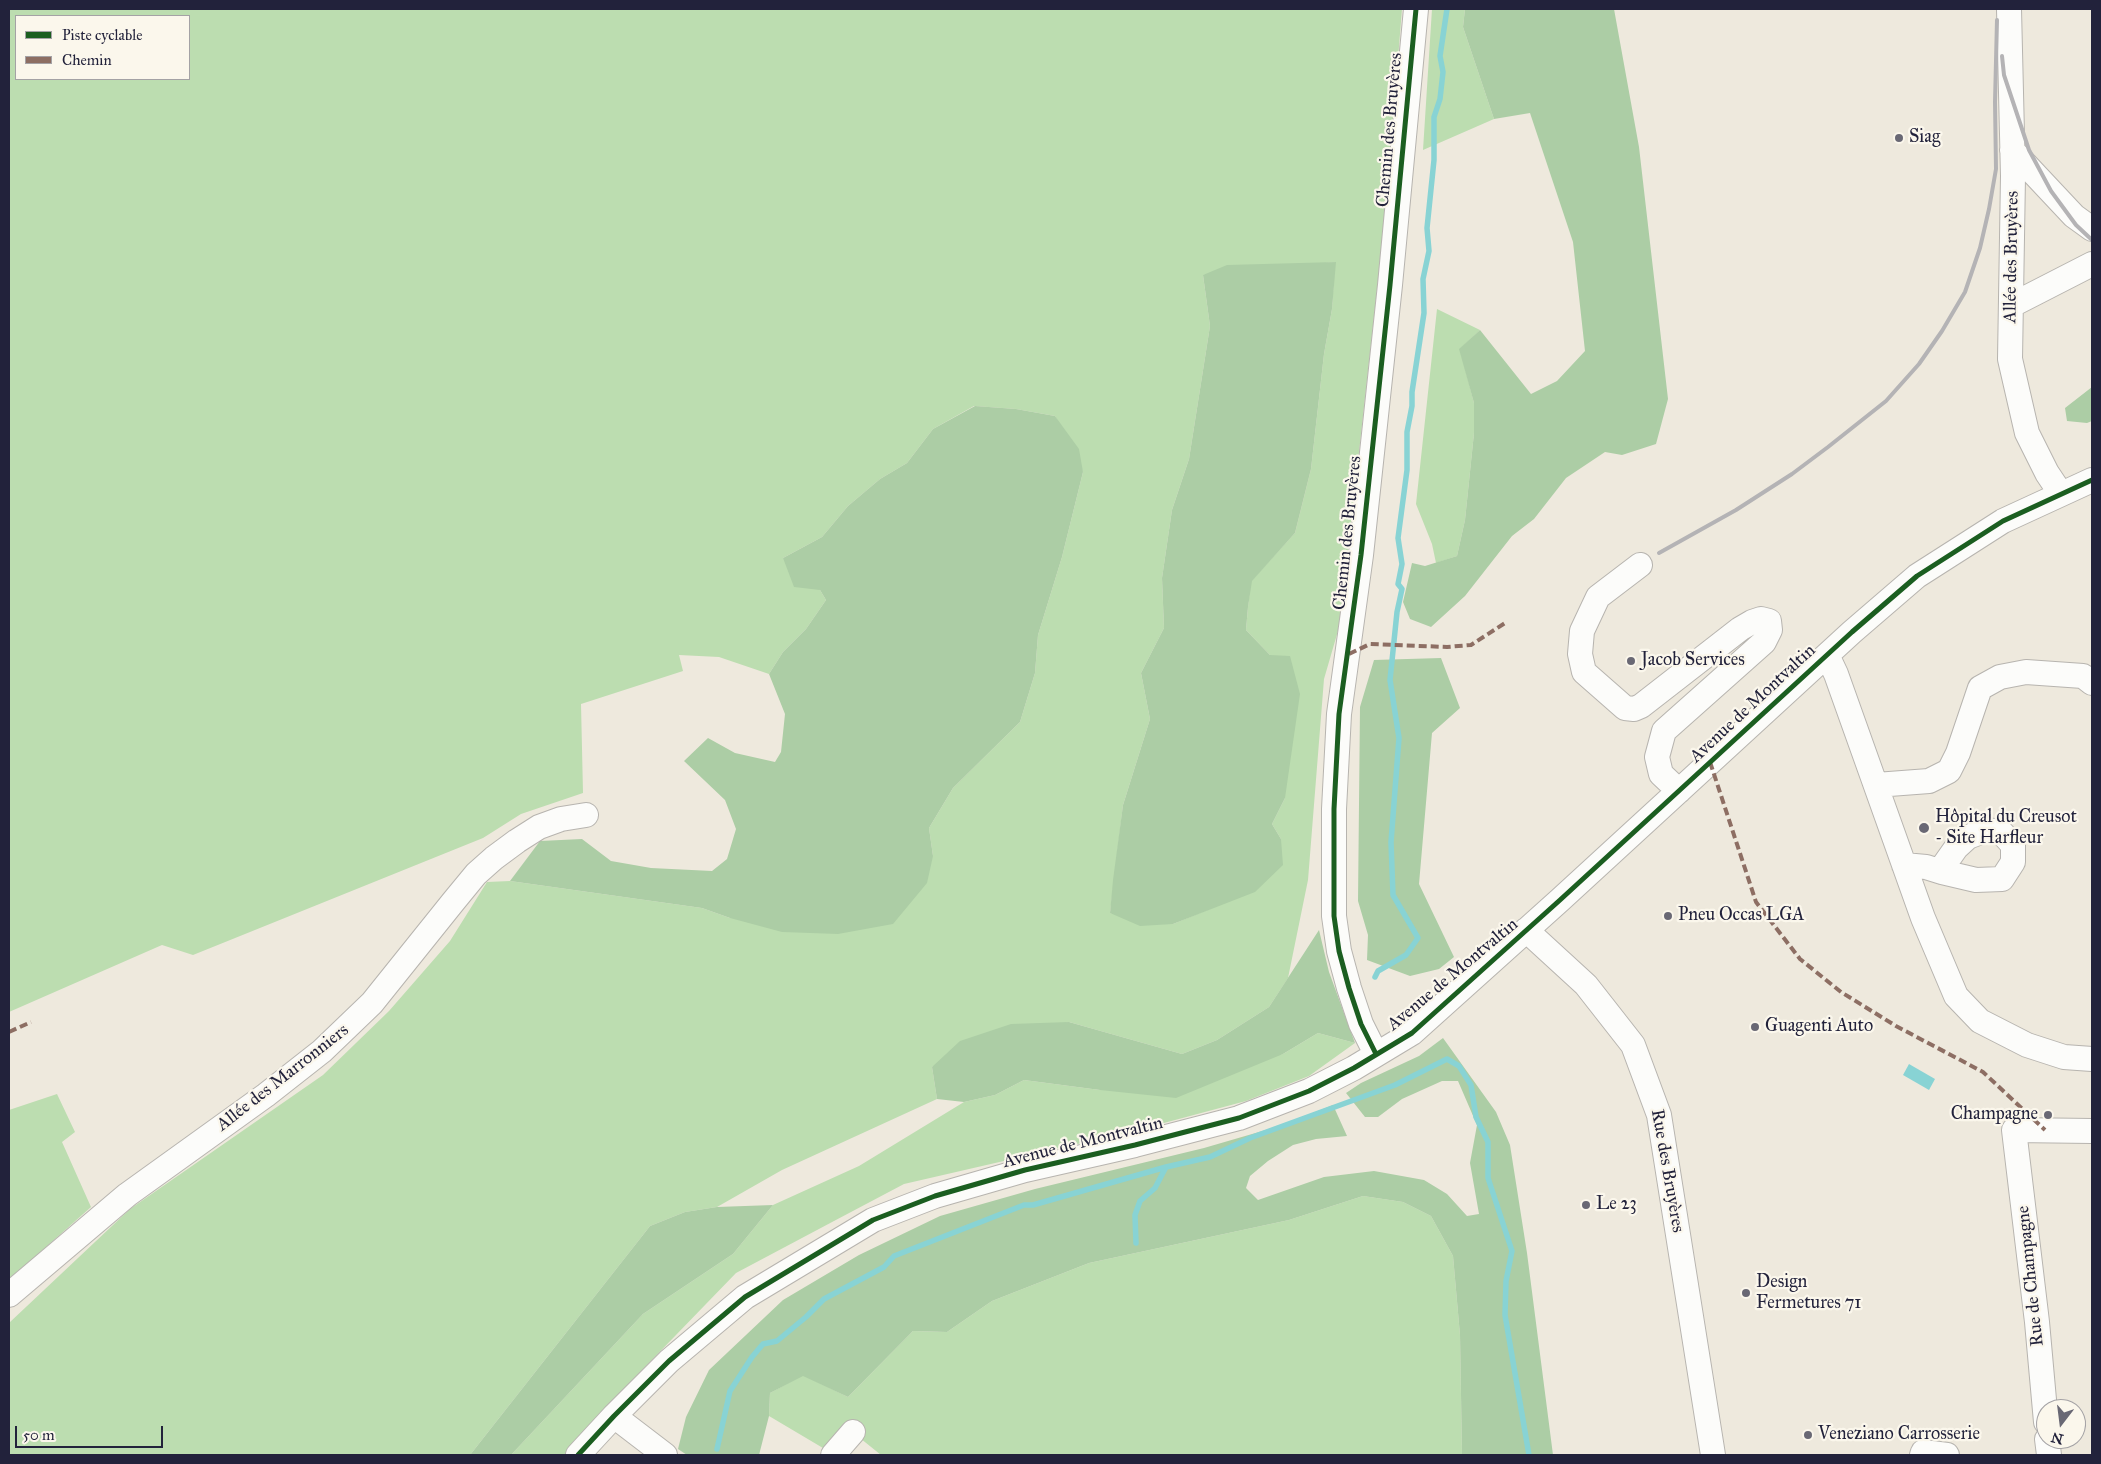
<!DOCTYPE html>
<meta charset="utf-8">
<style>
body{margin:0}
#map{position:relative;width:2101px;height:1464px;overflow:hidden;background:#eee9dd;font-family:"IM FELL Great Primer",serif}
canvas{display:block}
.frame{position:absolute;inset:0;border:10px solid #22223b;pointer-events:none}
.legend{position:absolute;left:15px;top:15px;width:175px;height:65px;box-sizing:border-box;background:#fbf7ec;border:1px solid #a4a2a5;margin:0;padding:6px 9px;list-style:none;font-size:15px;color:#22223b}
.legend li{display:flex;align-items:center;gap:10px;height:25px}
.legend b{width:25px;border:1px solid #a4a2a5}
.north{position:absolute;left:2036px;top:1399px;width:50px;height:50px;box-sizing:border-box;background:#fbf7ec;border:1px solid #a4a2a5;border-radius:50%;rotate:195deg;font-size:14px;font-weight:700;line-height:20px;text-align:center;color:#22223b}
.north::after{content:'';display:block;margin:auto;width:18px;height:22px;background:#696874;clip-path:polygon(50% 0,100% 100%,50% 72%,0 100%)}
.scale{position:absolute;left:15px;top:1426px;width:148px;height:22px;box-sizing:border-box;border:2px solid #22223b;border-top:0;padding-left:6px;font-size:15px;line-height:18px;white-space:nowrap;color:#22223b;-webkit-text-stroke:4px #fbf7ec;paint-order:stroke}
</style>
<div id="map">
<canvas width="2101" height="1464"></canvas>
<div class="frame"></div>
<ul class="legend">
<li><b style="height:6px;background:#1b5e20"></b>Piste cyclable</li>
<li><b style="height:6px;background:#8d6e63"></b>Chemin</li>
</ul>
<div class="north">N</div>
<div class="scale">50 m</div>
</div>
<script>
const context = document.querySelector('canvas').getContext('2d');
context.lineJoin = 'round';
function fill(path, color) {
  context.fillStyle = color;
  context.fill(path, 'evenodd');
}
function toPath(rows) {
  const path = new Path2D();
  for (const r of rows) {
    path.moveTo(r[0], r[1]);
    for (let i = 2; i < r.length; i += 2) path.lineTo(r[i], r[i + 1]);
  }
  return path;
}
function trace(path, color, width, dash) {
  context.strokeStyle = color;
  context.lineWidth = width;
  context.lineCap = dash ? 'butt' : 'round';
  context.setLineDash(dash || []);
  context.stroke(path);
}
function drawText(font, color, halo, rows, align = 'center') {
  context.font = font + ' "IM FELL Great Primer",serif';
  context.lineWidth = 4.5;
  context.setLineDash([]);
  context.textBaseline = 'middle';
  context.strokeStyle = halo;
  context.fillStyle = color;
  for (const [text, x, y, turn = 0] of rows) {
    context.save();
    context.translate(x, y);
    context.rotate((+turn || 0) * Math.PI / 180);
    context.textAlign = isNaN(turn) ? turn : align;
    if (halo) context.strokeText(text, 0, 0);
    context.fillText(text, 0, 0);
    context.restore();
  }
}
fill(toPath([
 [9,9,1402,9,1386,208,1340,624,1324,679,1308,880,1288,978,1269,1007,1217,1040,1182,1054,1069,1022,932,1067,937,1099,782,1170,717,1207,685,1212,650,1226,470,1455,9,1455,9,1323,130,1209,323,1075,389,1011,450,941,487,882,510,881,702,908,730,918,933,856,929,828,953,788,1020,722,1035,673,1038,635,1062,557,1083,472,1055,416,1016,409,974,406,933,429,907,463,880,479,848,506,822,537,783,558,820,590,826,600,806,629,783,652,769,674,719,657,679,655,683,671,581,704,583,793,521,814,483,838,193,955,162,945,9,1012],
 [16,16,189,16,189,79,16,79],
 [1335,262,1332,309,1324,354,1311,469,1295,533,1251,581,1248,607,1246,630,1270,655,1285,798,1272,824,1281,839,1212,908,1173,924,1110,913,1123,805,1150,719,1141,673,1164,628,1162,578,1172,510,1189,459,1210,326,1203,275],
 [1432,9,1465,9,1463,27,1494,119,1423,150],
 [1437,309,1480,330,1460,349,1474,403,1474,433,1465,520,1457,556,1436,563,1432,544,1416,504],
 [1318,1033,1355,1043,1309,1076,1246,1101,1134,1131,904,1184,834,1221,736,1273,615,1398,565,1455,511,1455,643,1314,733,1254,773,1205,859,1166,964,1102,995,1095,1024,1080,1100,1090,1283,1054],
 [57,1094,75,1132,62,1142,91,1207,9,1280,9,1110],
 [1363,1196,1403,1202,1431,1216,1453,1256,1460,1335,1462,1455,881,1455,850,1430,828,1451,769,1416,770,1393,803,1375,848,1397,913,1331,947,1332,992,1301,1089,1263,1289,1220]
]), '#bcddb0');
fill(toPath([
 [1465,9,1614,9,1639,147,1668,399,1656,444,1622,455,1605,452,1566,478,1534,519,1512,536,1465,596,1431,627,1410,619,1403,602,1412,563,1425,566,1457,556,1465,520,1474,433,1474,403,1459,349,1480,330,1531,394,1557,381,1585,351,1573,242,1530,113,1494,119,1463,27],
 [1336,262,1332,309,1324,354,1311,469,1295,533,1252,581,1248,607,1246,630,1270,655,1290,656,1300,694,1285,798,1272,824,1281,839,1283,865,1255,892,1173,924,1140,926,1110,913,1113,880,1123,805,1150,719,1141,673,1164,628,1162,578,1172,510,1189,459,1210,326,1203,275,1227,265],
 [2092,387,2092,421,2087,423,2067,421,2065,408],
 [975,406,1016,409,1055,416,1079,449,1083,472,1062,557,1038,635,1035,673,1020,722,953,788,929,828,933,856,927,883,893,924,838,934,782,932,730,918,702,908,510,881,540,841,582,839,611,861,651,868,712,871,727,859,736,829,725,800,684,761,708,738,735,753,775,762,781,752,785,714,769,674,783,652,806,629,826,600,820,590,794,587,783,558,822,537,848,506,880,479,907,463,933,429],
 [1441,658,1460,708,1432,733,1419,884,1454,957,1439,969,1410,976,1367,960,1368,935,1358,901,1360,707,1374,660],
 [1319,930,1329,972,1355,1043,1318,1033,1283,1054,1176,1098,1100,1090,1024,1080,995,1095,964,1102,937,1099,932,1067,960,1041,1011,1024,1069,1022,1182,1054,1217,1040,1269,1007],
 [1443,1038,1496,1112,1510,1145,1527,1253,1553,1455,1462,1455,1460,1335,1453,1256,1431,1216,1403,1202,1363,1196,1289,1220,1089,1263,992,1301,947,1332,913,1331,848,1397,803,1376,770,1393,769,1416,759,1455,687,1455,678,1449,686,1417,709,1370,783,1300,859,1255,940,1216,1035,1189,1204,1148,1283,1125,1333,1105,1347,1136,1316,1139,1293,1145,1268,1161,1250,1176,1246,1188,1258,1200,1324,1177,1374,1171,1424,1180,1447,1194,1467,1216,1479,1214,1470,1163,1477,1125,1458,1081,1442,1081,1402,1099,1378,1117,1365,1117,1346,1093,1361,1083,1419,1056],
 [773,1205,733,1254,643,1314,511,1455,470,1455,650,1226,685,1212,717,1207]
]), '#accda5');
fill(toPath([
 [1909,1064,1935,1079,1929,1090,1903,1075]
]), '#88d3d4');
trace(toPath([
 [1375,977,1378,971,1406,955,1418,938,1393,895,1391,842,1399,738,1390,680,1397,612,1402,589,1398,584,1402,564,1398,538,1407,470,1407,432,1412,406,1412,392,1424,313,1423,279,1429,251,1427,228,1434,160,1434,117,1440,99,1443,72,1440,56,1447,9],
 [1136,1243,1135,1215,1140,1201,1155,1188,1166,1167],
 [717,1449,730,1391,752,1357,763,1344,777,1341,806,1317,824,1299,884,1267,894,1256,1024,1205,1033,1205,1166,1167,1210,1157,1250,1138,1395,1085,1447,1059,1459,1066,1471,1085,1476,1117,1488,1142,1488,1178,1512,1251,1506,1281,1505,1315,1529,1455]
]), '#88d3d4', 5.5);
const minor = toPath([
 [2009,9,2013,176,2010,359,2027,433,2047,473,2061,494],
 [2012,150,2074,216,2092,229],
 [2012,305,2092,264],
 [1640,565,1598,597,1582,631,1580,654,1584,672,1625,708,1634,709,1641,706,1740,629,1752,622,1761,619,1769,621,1770,630,1764,642,1664,731,1657,757,1661,774,1679,791],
 [1827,655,1836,674,1923,918,1956,996,1980,1021,2027,1045,2064,1057,2092,1059],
 [1876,785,1929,781,1949,771,1958,753,1980,688,2000,677,2026,672,2083,676,2092,683],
 [1904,865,1926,867,1942,872,1976,880,2002,879,2013,862,2013,845,2001,832,1986,830,1968,837,1956,848,1944,865,1942,872],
 [1526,930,1586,985,1633,1045,1659,1115,1713,1455],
 [1376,1054,1361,1024,1349,988,1339,951,1334,916,1334,809,1339,714,1361,555,1390,285,1416,9],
 [9,1295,127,1195,266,1095,322,1051,372,1003,453,902,476,874,494,858,517,841,539,827,561,819,586,815],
 [614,1416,665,1455],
 [2046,1422,2037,1322,2014,1130,2092,1131],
 [2047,1439,2049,1455],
 [578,1455,614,1416,669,1361,745,1297,873,1220,935,1196,1025,1170,1135,1145,1239,1118,1309,1091,1354,1068,1412,1033,1560,900,1852,632,1917,576,2003,521,2092,480],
 [833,1455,853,1432],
 [1922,1455,1923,1452,1947,1455]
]);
trace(minor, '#b7b4af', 26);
trace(minor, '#fcfcfa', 24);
trace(toPath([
 [2002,56,2004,75,2029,150,2051,191,2076,225,2092,240],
 [1659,553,1736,510,1792,474,1828,447,1886,401,1919,364,1942,331,1965,292,1980,248,1989,209,1996,169,1995,102,1997,20]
]), '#b4b3b5', 4);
trace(toPath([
 [1349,654,1370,644,1447,647,1471,645,1505,623],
 [1710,762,1756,902,1800,959,1841,992,1896,1026,1983,1072,2045,1130],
 [9,1032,31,1022]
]), '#8d6e63', 4, [8, 4]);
trace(toPath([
 [1376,1054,1361,1024,1349,988,1339,951,1334,916,1334,809,1339,714,1361,555,1390,285,1416,9],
 [578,1455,614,1416,669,1361,745,1297,873,1220,935,1196,1025,1170,1135,1145,1239,1118,1309,1091,1354,1068,1412,1033,1560,900,1852,632,1917,576,2003,521,2092,480]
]), '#1b5e20', 5);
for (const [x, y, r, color] of [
 [1899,138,5,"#696874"],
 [1631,661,5,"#696874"],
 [1924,828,6,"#696874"],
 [1668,916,5,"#696874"],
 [1755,1027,5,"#696874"],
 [2048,1115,5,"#696874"],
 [1586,1205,5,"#696874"],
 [1746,1293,5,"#696874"],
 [1808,1435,5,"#696874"]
]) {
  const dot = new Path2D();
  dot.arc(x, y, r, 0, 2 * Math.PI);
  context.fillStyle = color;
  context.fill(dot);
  trace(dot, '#fbf7ec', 2);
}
drawText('18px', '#22223b', '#fbf7ec', [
 ["Chemin des Bruyères",1390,130,-85],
 ["Allée des Bruyères",2012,257,-89],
 ["Chemin des Bruyères",1348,533,-84],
 ["Avenue de Montvaltin",1753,704,-43],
 ["Avenue de Montvaltin",1453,975,-40],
 ["Allée des Marronniers",283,1078,-38],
 ["Avenue de Montvaltin",1083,1143,-14],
 ["Rue des Bruyères",1667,1171,80],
 ["Rue de Champagne",2031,1276,-96]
]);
drawText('18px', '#22223b', '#fbf7ec', [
 ["Siag",1909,138],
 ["Jacob Services",1641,661],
 ["Hôpital du Creusot",1935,818],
 ["- Site Harfleur",1935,839],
 ["Pneu Occas LGA",1678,916],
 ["Guagenti Auto",1765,1027],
 ["Champagne",2038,1115,"right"],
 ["Le 23",1596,1205],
 ["Design",1756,1283],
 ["Fermetures 71",1756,1304],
 ["Veneziano Carrosserie",1818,1435]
], 'left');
</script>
